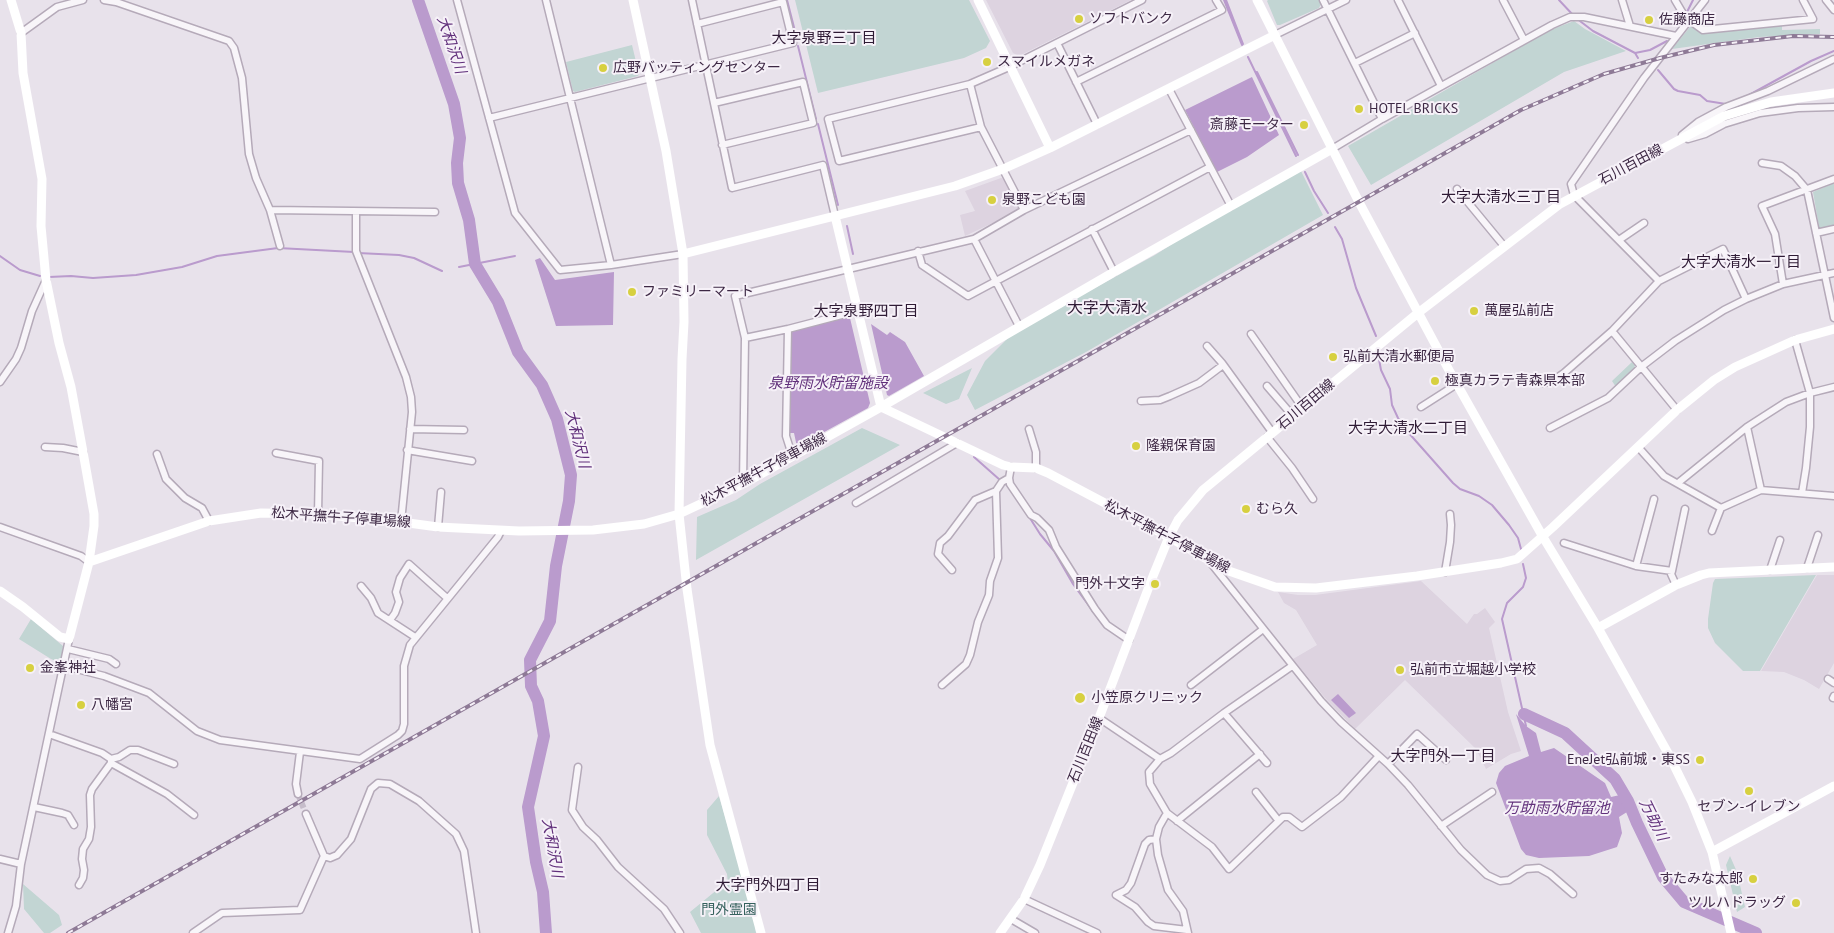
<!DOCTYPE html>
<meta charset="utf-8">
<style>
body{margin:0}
canvas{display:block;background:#e8e2eb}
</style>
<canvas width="1834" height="933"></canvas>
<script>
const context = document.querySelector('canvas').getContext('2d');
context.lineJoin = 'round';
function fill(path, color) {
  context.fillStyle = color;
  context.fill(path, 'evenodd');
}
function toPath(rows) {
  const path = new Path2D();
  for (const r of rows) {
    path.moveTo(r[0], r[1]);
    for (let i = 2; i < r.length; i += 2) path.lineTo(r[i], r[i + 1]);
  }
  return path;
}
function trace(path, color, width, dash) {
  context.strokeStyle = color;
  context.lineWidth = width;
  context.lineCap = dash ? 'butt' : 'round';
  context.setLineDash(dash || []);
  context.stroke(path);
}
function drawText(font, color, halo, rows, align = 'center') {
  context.font = font + ' "PT Sans","Noto Sans JP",sans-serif';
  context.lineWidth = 4;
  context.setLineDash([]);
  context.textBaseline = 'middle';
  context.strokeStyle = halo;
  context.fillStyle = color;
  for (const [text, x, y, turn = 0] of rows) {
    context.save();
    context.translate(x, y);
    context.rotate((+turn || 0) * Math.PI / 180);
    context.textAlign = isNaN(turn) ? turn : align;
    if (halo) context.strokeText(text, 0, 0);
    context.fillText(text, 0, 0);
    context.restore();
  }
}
fill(toPath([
 [986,0,1131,0,1019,56,1013,53],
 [1001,178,1004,179,1019,209,1018,211,965,236,960,215,975,211,965,191],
 [1817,575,1834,575,1834,663,1819,689,1804,680,1784,672,1761,671],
 [1421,581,1467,624,1474,614,1477,614,1485,608,1495,622,1489,628,1508,712,1521,751,1511,754,1486,769,1476,749,1405,680,1355,729,1326,699,1293,659,1317,645,1296,610,1284,603,1278,592,1298,595,1315,595]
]), '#ddd3e0');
fill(toPath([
 [795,0,969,0,990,41,986,48,964,58,818,93],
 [1268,0,1319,0,1321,4,1319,8,1280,25,1277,25,1267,1],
 [1574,21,1585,29,1626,51,1564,72,1371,185,1348,146,1550,30],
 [1782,25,1782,30,1820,29,1820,34,1759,37,1672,49,1690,27,1694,26,1703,33],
 [632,45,639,74,638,76,575,92,573,91,566,62],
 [1301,171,1323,215,1086,352,975,410,967,395,985,361,1014,332,1155,255,1180,239],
 [1834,183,1834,227,1821,229,1819,227,1813,192],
 [1632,362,1635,365,1634,370,1616,387,1612,381],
 [972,368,959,399,946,404,923,393],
 [862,428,900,445,696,560,697,517,736,500,760,484],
 [1816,575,1760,671,1743,671,1715,643,1708,628,1708,619,1713,583,1715,579],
 [31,619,63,646,61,663,51,659,19,639],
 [719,796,753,913,756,933,701,933,690,912,724,884,728,884,727,874,707,835,707,810],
 [1730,856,1737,872,1745,907,1737,912,1726,865],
 [23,884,59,915,62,925,50,933,44,933,24,909]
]), '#c2d5d3');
fill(toPath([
 [1252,77,1279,135,1247,157,1217,172,1185,110],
 [540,258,555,280,614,272,613,325,556,326,535,260],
 [849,317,850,318,870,403,868,408,797,447,794,433,790,433,791,333,794,331],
 [871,324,887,335,890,332,905,342,924,376,889,396,887,395],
 [1338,694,1356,713,1349,718,1331,700],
 [1516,714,1526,726,1536,733,1541,752,1554,748,1605,783,1611,797,1620,795,1627,812,1619,817,1622,833,1617,847,1589,856,1539,858,1526,855,1521,849,1496,783,1499,773,1505,766,1529,756]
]), '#ba9bcd');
trace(toPath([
 [787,0,797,39],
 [1224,0,1242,45],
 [1226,0,1243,44],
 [1559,0,1573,15],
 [1687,12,1693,0],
 [1576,18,1593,31,1635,53,1638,58],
 [798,46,816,119],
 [1635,53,1650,50,1667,41],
 [1248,57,1296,156],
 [1658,70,1674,89,1678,91,1700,95,1707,101,1726,104],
 [1257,72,1298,155],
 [1749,95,1811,61,1834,51],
 [818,124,838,205],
 [1305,172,1314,191,1328,213],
 [847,226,853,254],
 [1335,227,1342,239,1356,288,1376,336],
 [358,253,399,255,414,258,442,271],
 [0,256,20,270,40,276],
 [459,267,515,256],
 [49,277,71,276,93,278,136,275,182,267,217,256,278,248,354,252],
 [1378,354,1381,370,1390,389,1392,405,1398,418,1407,431,1453,483,1460,489,1479,496,1492,505,1509,525,1518,538,1521,549],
 [974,457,1000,480],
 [1028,515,1040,534,1054,551,1073,584,1095,614],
 [1523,564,1526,578,1523,587,1507,603,1502,619,1526,726],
 [1622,804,1628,801]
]), '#ba9bcd', 2);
trace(toPath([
 [418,0,454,104,460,138,457,163,458,183,469,220,475,264,498,302,518,352,542,385,557,419,571,475,569,501,556,566,550,621,530,660,531,686,538,701,544,736,528,807,536,862,543,892,546,933],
 [1524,714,1565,733,1615,779,1628,801,1637,823,1663,877,1684,902,1756,933]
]), '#ba9bcd', 12);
trace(toPath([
 [298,794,306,814]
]), '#c6bdca', 6, [6, 3]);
const street = toPath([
 [104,0,116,2,229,41,234,48,242,78,249,154,256,178,270,210,280,246],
 [457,0,515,213,560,270,611,265,683,254],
 [546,0,611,265],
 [692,0,732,188,823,165,835,216],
 [1323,0,1382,119],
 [1398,0,1441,86],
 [1503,0,1524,40],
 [1622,0,1630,26],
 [1675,0,1685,17,1703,30,1813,19,1803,0],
 [1826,0,1834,10],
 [21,33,57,7,83,0],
 [1275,35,1346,0],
 [1057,43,1097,124],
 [1355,63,1415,33],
 [1076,82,1222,10,1216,0],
 [970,84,981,127,1024,210],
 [1169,89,1231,206],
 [714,103,803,82,813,123,722,145],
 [489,118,793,43,783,2,697,24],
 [981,127,839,161,828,119,970,84,1009,67,1142,0],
 [1682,135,1698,122,1726,107,1768,91,1834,59],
 [1688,139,1705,134,1724,124,1760,113,1798,108,1834,107],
 [1332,149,1382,119,1552,25,1570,17,1584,17,1676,36],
 [1762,163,1781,166,1795,176,1807,190,1834,318],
 [1457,189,1504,246],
 [270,210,435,212],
 [356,212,356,251,406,377,411,397,412,412,401,522],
 [1092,229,1114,272],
 [1816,233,1834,229],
 [974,239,1019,326],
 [1619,240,1644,223],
 [918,251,922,265,968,296,1210,167],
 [1659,281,1574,195,1571,184,1644,78,1705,0],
 [1783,284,1775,234,1762,206,1834,179],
 [788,329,786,436,792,455],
 [1251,334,1302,407],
 [745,338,788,329,857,311],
 [1795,340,1810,393,1810,427,1806,468,1802,493],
 [1207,346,1222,363,1272,432],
 [0,382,16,359,21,348,32,311,46,280],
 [1542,383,1551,382,1564,373,1612,331],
 [1267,386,1292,415],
 [1141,401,1160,400,1170,396,1199,383,1223,365],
 [1421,407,1457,384],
 [1677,410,1612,331,1659,281,1723,249,1746,299],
 [1747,427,1761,490],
 [1550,428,1608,398,1641,367,1675,341,1724,310,1746,299,1783,284,1834,273],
 [410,429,464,430],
 [1029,429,1036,452,1036,468],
 [1267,437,1292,468,1313,499],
 [45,447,63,448,83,452],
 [1639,448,1664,476,1721,508,1761,490,1834,496],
 [407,450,472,461],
 [276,453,319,461,318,514],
 [157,454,166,479,185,498,202,508,209,521],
 [1011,467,1009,478,1010,484,1031,515,1037,518,1049,530,1056,547,1095,609,1107,625,1129,640],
 [1678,483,1747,427,1786,402,1810,393,1834,387],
 [743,484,745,338,735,296,974,239,1024,210,1191,130],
 [856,503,957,443],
 [0,527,81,556,89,562],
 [438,527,441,492],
 [1712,531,1721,508],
 [1564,543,1636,566,1672,571,1671,574,1676,585],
 [1210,562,1321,701,1341,722,1388,764,1408,785,1461,850,1487,875,1500,881,1509,880,1526,869,1539,868,1550,874,1573,894],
 [1636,566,1654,499],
 [1807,568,1818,535],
 [952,570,938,554,940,543,948,536,975,500,996,491],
 [1770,570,1780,540],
 [1672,571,1685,509],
 [1445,572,1450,542,1451,525,1450,514],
 [361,586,371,598,378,613,415,637],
 [390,620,395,613,399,602,396,592,400,578,409,564,447,598],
 [68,649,109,659,116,664],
 [65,666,104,676,149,693,197,731,220,740,360,759,398,735,402,731,404,724,404,666,410,645,498,537,501,531],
 [1292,666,1224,713,1171,753,1160,759,1149,772,1150,784,1167,813,1212,847,1229,869,1283,817,1289,817,1302,827,1341,797,1378,757],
 [1828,679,1834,683],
 [942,685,966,664,970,655,978,622,989,595,990,581,998,558,996,491,1002,482,1009,478],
 [1191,685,1262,630],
 [1833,698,1834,696],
 [1224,713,1267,763],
 [1099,718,1160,759],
 [49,734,102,753,111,759,111,763,92,789,90,795,91,827,89,839,83,849,82,859,84,870,83,878,79,885],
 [111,759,119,757,130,750,138,750,174,764],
 [111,763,167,794,194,815],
 [1388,764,1417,734,1446,760],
 [578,767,572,810,583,827,597,840,618,867,664,909,680,933],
 [1256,792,1278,820],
 [298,794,296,784,300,752],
 [34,807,62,813,68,815,74,825],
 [1167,813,1159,827,1156,839,1158,855,1168,890,1183,911,1188,933],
 [1177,821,1260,754],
 [1441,826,1492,792],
 [324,856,330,858,337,855,351,839,371,789,378,783,390,784,419,801,456,834,464,851,476,933],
 [0,859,21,864],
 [1116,895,1135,907,1148,922,1154,926,1187,930],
 [1116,895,1126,890,1131,883,1145,844,1149,840,1156,839],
 [1024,899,1097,933],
 [1011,919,1035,933],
 [8,933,16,906,21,864,69,639],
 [193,933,222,913,300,910,324,856,306,814]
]);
trace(street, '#b5aab9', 9);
trace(street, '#f8f5f9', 6);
trace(toPath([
 [633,0,666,151,683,254,684,322,682,359,679,514,687,589,710,745,761,933],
 [978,0,1050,148],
 [1257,0,1359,202,1449,370,1543,537,1598,628,1669,755,1692,802,1712,852,1731,933],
 [835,216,881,407],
 [683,254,955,186,1003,169,1050,148,1275,35],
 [881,407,1003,465,1011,467,1036,468,1048,473,1169,537,1226,570,1275,587,1316,588,1417,576,1501,563,1517,559,1553,527,1677,410,1714,380,1735,367,1795,340,1834,329],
 [89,562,209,521,261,513,318,514,401,522,438,527,519,531,593,530,644,524,679,514,743,484,881,407,1114,272,1332,149],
 [0,591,23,607,60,637,69,639,89,562,94,526,94,514,83,452,71,387,59,343,46,280,41,226,42,179,23,73,21,33,11,0],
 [1598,628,1676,585,1701,575,1709,573,1834,567],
 [1712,852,1834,786],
 [1000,933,1024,899,1040,865,1099,718,1153,576,1169,537,1178,520,1203,490,1418,313,1560,204,1724,116,1771,102,1834,93]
]), '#fff', 9);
const rail = toPath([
 [68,933,1521,110,1604,74,1660,58,1714,45,1793,36,1834,37]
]);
trace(rail, '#8e7a96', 4);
trace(rail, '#f6f1f8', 2, [5.5]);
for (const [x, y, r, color] of [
 [1079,19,5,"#d7d040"],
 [1649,20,5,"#d7d040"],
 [987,62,5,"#d7d040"],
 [603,68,5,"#d7d040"],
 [1359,109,5,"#d7d040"],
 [1304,125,5,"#d7d040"],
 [992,200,5,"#d7d040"],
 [632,292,5,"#d7d040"],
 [1474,311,5,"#d7d040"],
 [1333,357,5,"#d7d040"],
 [1435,381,5,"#d7d040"],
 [1136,446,5,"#d7d040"],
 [1246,509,5,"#d7d040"],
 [1155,584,5,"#d7d040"],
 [30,668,5,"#d7d040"],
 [1400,670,5,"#d7d040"],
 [1080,698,6,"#d7d040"],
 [81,705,5,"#d7d040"],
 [1700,760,5,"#d7d040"],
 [1749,791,5,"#d7d040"],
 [1753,879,5,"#d7d040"],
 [1796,903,5,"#d7d040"]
]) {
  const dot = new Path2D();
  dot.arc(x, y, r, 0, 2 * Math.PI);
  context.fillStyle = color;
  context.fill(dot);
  trace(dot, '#f6f1f8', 2);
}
drawText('14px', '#3d2844', '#f6f1f8', [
 ["ソフトバンク",1089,19],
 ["佐藤商店",1659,20],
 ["スマイルメガネ",997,62],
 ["広野バッティングセンター",613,68],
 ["HOTEL BRICKS",1369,109],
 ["斎藤モーター",1294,125,"right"],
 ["泉野こども園",1002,200],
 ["ファミリーマート",642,292],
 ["萬屋弘前店",1484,311],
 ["弘前大清水郵便局",1343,357],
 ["極真カラテ青森県本部",1445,381],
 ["隆親保育園",1146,446],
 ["むら久",1256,509],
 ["門外十文字",1145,584,"right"],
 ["金峯神社",40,668],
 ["弘前市立堀越小学校",1410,670],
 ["小笠原クリニック",1091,698],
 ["八幡宮",91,705],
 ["EneJet弘前城・東SS",1690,760,"right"],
 ["セブン-イレブン",1749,807,"center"],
 ["すたみな太郎",1743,879,"right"],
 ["ツルハドラッグ",1786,903,"right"]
], 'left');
drawText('14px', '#3d2844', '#f6f1f8', [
 ["石川百田線",1631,165,-28],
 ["石川百田線",1306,405,-40],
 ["松木平撫牛子停車場線",764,470,-28],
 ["松木平撫牛子停車場線",341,518,4],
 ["松木平撫牛子停車場線",1167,537,28],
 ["石川百田線",1086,750,-68]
]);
drawText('14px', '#35615d', '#f6f1f8', [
 ["門外霊園",729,910]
]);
drawText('15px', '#2f1b35', '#f6f1f8', [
 ["大字泉野三丁目",824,39],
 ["大字大清水三丁目",1501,198],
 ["大字大清水一丁目",1741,263],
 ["大字泉野四丁目",866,312],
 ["大字大清水二丁目",1408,429],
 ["大字門外一丁目",1443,757],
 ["大字門外四丁目",768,886]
]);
drawText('italic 15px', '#61307b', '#f6f1f8', [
 ["大和沢川",451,45,71],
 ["泉野雨水貯留施設",828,384],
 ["大和沢川",577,439,76],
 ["万助雨水貯留池",1557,809],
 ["万助川",1653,820,64],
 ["大和沢川",552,848,80]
]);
drawText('16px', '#2f1b35', '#f6f1f8', [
 ["大字大清水",1107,308]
]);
</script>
